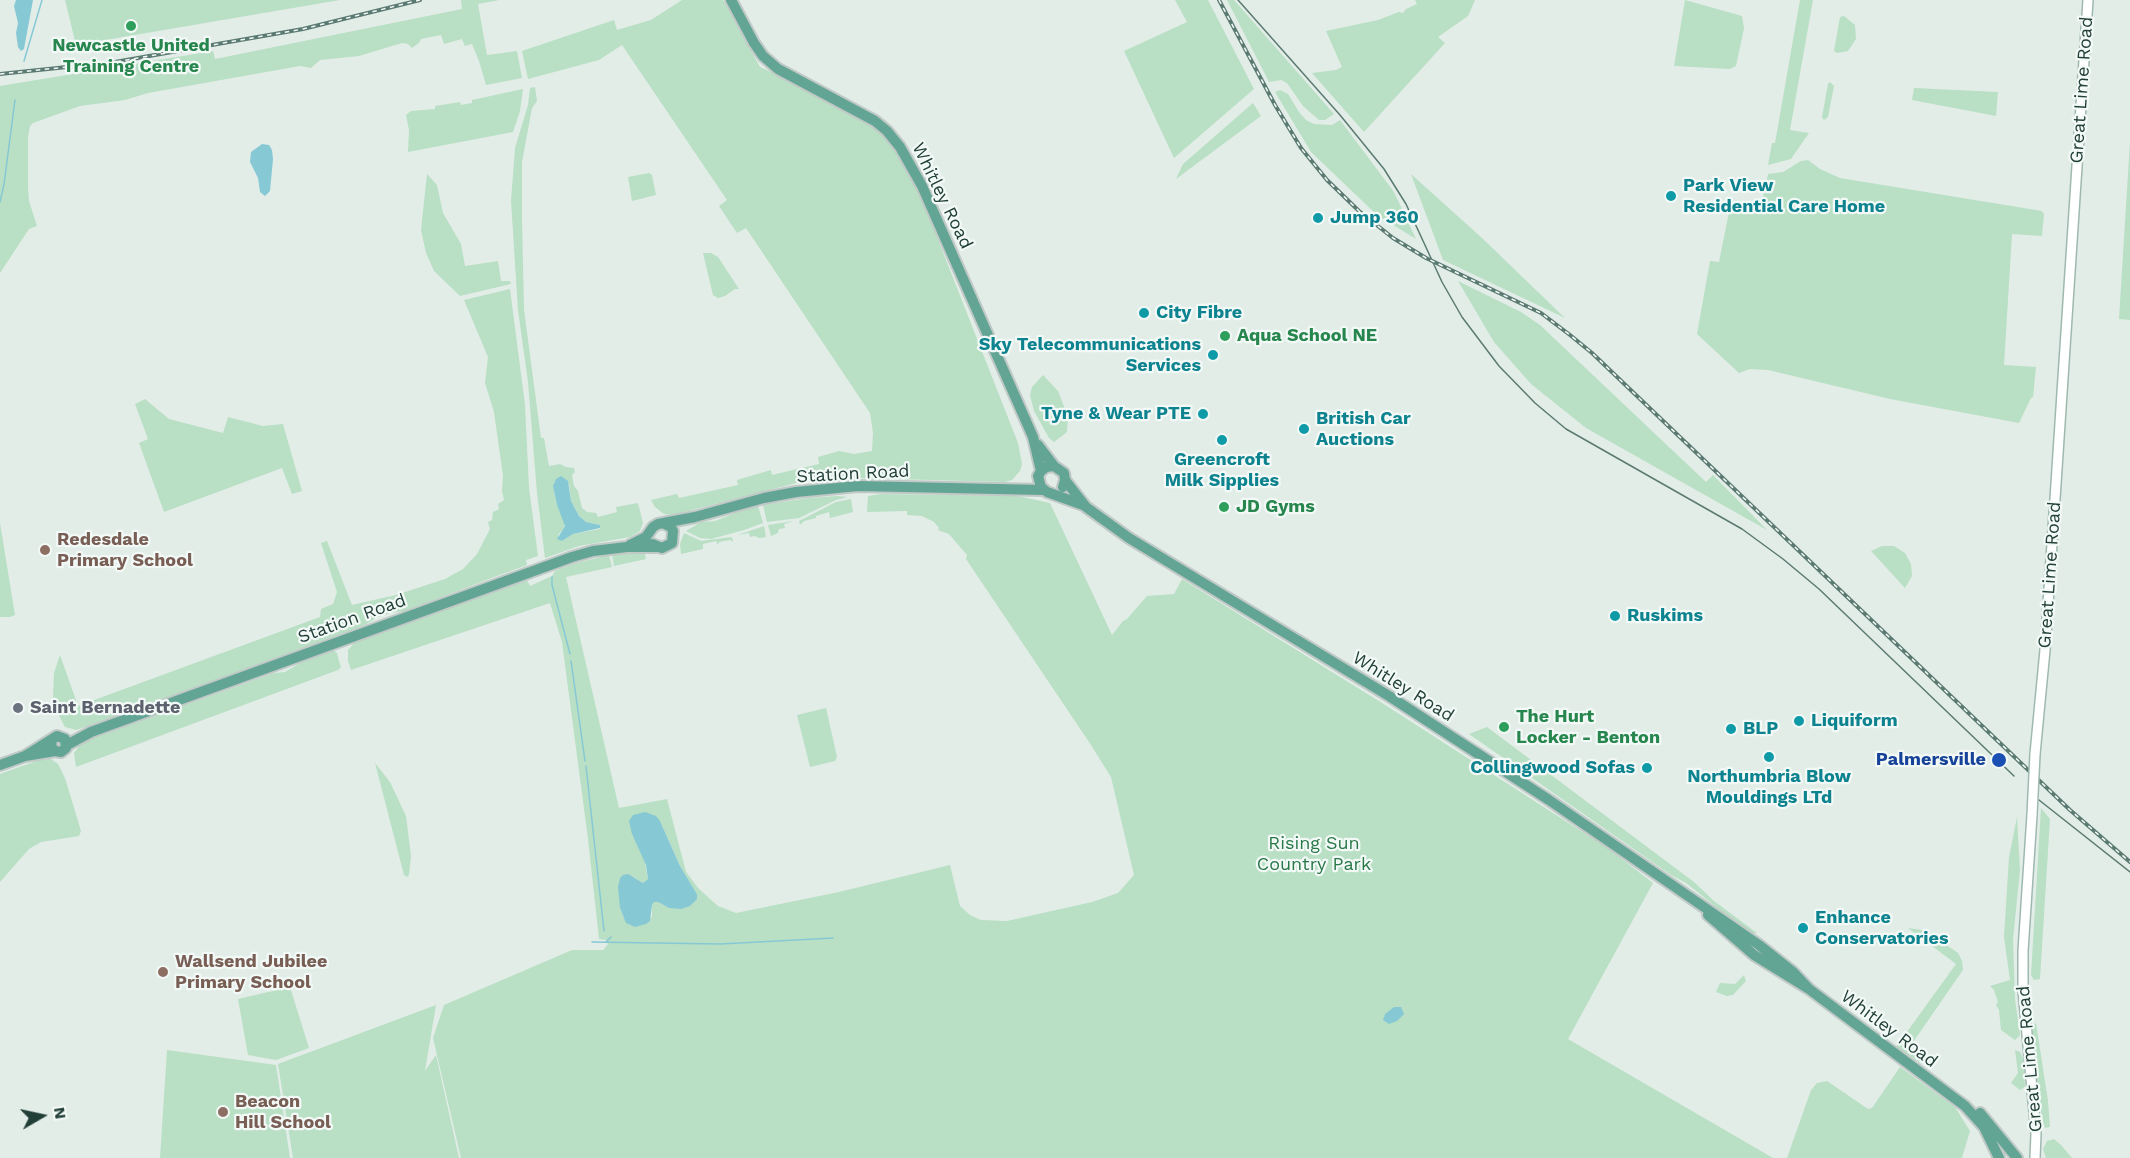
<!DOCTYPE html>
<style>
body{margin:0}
#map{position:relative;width:2130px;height:1158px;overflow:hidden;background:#e2ede8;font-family:"Work Sans",sans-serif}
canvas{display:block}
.north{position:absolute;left:12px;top:1086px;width:60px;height:60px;-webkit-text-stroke:4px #f2f9f6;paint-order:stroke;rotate:81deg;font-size:16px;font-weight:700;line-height:24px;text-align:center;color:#213f37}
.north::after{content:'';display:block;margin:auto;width:21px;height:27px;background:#213f37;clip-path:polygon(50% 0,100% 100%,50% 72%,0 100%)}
</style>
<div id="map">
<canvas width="2130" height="1158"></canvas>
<div class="north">N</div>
</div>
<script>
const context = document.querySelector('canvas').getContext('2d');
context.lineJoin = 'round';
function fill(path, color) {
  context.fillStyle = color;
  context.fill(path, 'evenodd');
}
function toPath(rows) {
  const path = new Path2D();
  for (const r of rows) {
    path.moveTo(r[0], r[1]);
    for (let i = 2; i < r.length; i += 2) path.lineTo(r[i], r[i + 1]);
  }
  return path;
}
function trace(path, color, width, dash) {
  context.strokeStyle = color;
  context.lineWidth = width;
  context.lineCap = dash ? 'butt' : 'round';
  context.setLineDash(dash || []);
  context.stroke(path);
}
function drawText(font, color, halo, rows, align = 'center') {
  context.font = font + ' "Work Sans",sans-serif';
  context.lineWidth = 4.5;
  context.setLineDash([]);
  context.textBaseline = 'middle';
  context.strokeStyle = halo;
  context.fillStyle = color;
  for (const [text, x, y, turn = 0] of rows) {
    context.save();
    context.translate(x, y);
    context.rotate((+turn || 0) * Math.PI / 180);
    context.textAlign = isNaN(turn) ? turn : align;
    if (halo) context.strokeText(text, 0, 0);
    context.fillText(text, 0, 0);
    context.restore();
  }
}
fill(toPath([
 [65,0,340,0,76,45],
 [461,0,499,0,478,4,487,55,517,51,522,78,486,85,479,61,472,44,465,46,462,39,444,44,441,35,421,39,419,43,412,48,408,44,402,43,359,56,320,60,311,68,300,66,148,93,125,100,80,106,33,123,30,126,28,137,28,188,29,201,37,226,29,229,0,273,0,86,213,51,215,59,462,9],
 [682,0,723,0,760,67,791,81,865,121,882,135,898,153,924,204,1018,443,1022,464,1020,471,1012,480,1005,482,857,478,829,480,812,479,673,515,664,514,655,507,651,500,677,494,679,498,738,485,737,480,771,470,772,475,819,464,818,457,839,451,854,454,872,451,873,433,870,413,746,228,737,233,719,206,727,200,622,45,599,60,528,79,522,51,614,20,617,30,651,20],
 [1175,0,1208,0,1254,89,1174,158,1124,51,1187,22],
 [1227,0,1234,0,1334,114,1325,120,1319,120,1303,106,1287,83,1281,80,1269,82],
 [1415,0,1475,0,1468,16,1438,37,1445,43,1364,132,1312,73,1336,70,1342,67,1326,31,1378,20,1399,12,1403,13,1406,9,1417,4],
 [1685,0,1742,16,1744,28,1736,66,1730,69,1674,66],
 [1800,0,1813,0,1790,130,1809,133,1791,159,1768,165,1772,143,1775,143],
 [1844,16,1855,25,1856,39,1848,51,1837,53,1834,51,1840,17],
 [1830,82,1834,86,1828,117,1824,120,1822,117,1828,84],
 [535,87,537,101,532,108,522,162,522,219,524,310,541,438,544,438,549,466,560,464,566,467,574,468,575,472,572,475,574,486,578,491,582,508,587,512,596,513,598,517,617,512,616,507,638,503,643,523,640,531,630,537,579,546,545,558,537,493,528,382,518,310,511,201,515,148,528,105,530,88],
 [554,482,569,484,571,501,579,516,586,522,600,525,600,529,573,534,562,541,558,535,564,528,565,523,557,505,554,491],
 [1914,88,1998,92,1996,116,1912,100],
 [523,89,520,111,513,132,408,152,409,130,406,115,411,111,435,109,435,106,460,102,461,105,472,103,472,100],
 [1280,90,1288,94,1299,112,1306,120,1314,124,1332,125,1340,120,1394,192,1416,239,1377,215,1311,152,1275,92],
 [1253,103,1261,116,1176,179,1183,164],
 [2130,142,2130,320,2119,319],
 [1808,160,1820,169,1840,178,2042,211,2044,214,2042,236,2012,234,2004,365,2036,367,2033,397,2031,398,2019,423,1890,399,1768,370,1750,369,1739,373,1697,334,1710,261,1719,262,1731,202,1761,207,1768,174,1783,172,1801,161],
 [649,173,652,175,656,195,632,201,628,177],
 [427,174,437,185,443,213,461,244,465,266,498,261,501,281,510,281,511,284,460,296,434,271,426,253,421,230],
 [1411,174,1482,238,1565,318,1443,260],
 [703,253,711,253,718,257,739,289,735,289,725,296,718,298,713,295],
 [1458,281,1521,312,1540,325,1706,482,1713,475,1767,530,1586,428,1531,384,1494,342],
 [510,289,525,405,529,488,538,556,526,560,527,565,497,576,405,611,390,613,376,618,365,625,118,716,76,730,65,727,57,712,53,697,54,673,60,655,78,706,320,617,321,609,333,604,337,592,321,543,327,541,352,605,396,595,445,579,463,569,477,554,490,529,488,522,492,520,493,512,499,509,498,504,504,500,502,491,503,476,494,412,485,383,488,357,464,300],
 [1043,375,1058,391,1068,417,1067,432,1054,442,1049,438,1034,411,1030,395,1032,387],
 [145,399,169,419,223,433,228,417,263,426,283,424,302,491,292,494,282,468,164,512,139,443,148,439,135,404],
 [881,494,1018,496,1050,503,1112,635,1123,621,1127,619,1147,596,1174,594,1182,579,1382,703,1609,849,1653,883,1568,1039,1773,1158,461,1158,433,1038,444,1005,572,950,603,950,608,944,606,940,599,939,588,839,562,642,550,603,351,670,348,661,348,650,355,642,527,580,530,586,552,576,555,571,573,564,609,555,612,567,566,577,619,808,667,799,686,872,699,889,718,906,736,913,839,892,950,865,960,906,970,915,981,920,1007,921,1092,902,1118,893,1134,875,1111,777,1089,742,966,559,967,555,949,534,938,530,939,528,934,522,922,516,907,515,907,511,867,512,868,496],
 [660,821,680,866,697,894,697,899,669,908,658,902,654,902,652,905,652,917,630,925,624,918,620,908,633,877,643,883,648,879,644,857,632,834],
 [837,496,848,497,836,500,799,518,767,522,763,505,808,498],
 [851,499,853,512,830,518,829,512,816,516,816,518,804,521,800,525,799,521,836,502],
 [758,506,763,523,744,530,711,539,700,538,686,531,701,522,715,521,745,509],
 [794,521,784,524,785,528,779,529,778,533,771,536,768,525],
 [0,523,15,615,10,617,0,617],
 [764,526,766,537,759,538,755,536,750,537,749,533,738,535],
 [684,533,701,541,732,537,733,542,730,540,719,542,718,545,716,541,703,544,703,549,681,554,680,544],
 [1882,546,1894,546,1905,553,1911,564,1912,576,1905,588,1871,551],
 [633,553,645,554,646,559,614,566,612,555],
 [333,650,337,653,339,661,341,667,338,670,76,767,74,753,80,745,88,740,274,673,285,672,300,663],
 [826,708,837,757,835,761,810,767,797,715],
 [1487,727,1694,882,1714,901,1757,933,1749,933,1686,883,1671,875,1469,734],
 [51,759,58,764,65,778,81,831,79,836,41,842,29,849,0,882,0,774,39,760],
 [375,763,390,782,406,816,411,856,409,875,407,877,404,875],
 [2041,808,2050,819,2040,979,2034,980,2031,975],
 [2017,817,2020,870,2013,939,2015,999,2020,1035,2015,1040,2001,1030,1999,1010,1996,1005,1998,1002,1994,990,1990,986,2010,980,2004,937,2009,857],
 [1908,928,1922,930,1939,940,1958,953,1962,961,1963,970,1909,1048,1920,1057,1922,1064,1896,1047,1956,964],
 [1744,975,1746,981,1733,995,1727,996,1716,992,1720,983,1735,984],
 [290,987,309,1048,276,1060,248,1055,238,999],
 [436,1005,425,1071,436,1055,459,1158,293,1158,278,1064],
 [2036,1023,2048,1101,2050,1127,2045,1128,2042,1120,2033,1045,2032,1026],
 [167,1050,276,1065,290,1158,160,1158],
 [2015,1050,2020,1052,2023,1058,2025,1087,2020,1090,2011,1083,2018,1073],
 [1900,1067,1955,1107,1970,1131,1962,1158,1787,1158,1811,1090,1817,1083,1827,1081,1868,1109,1872,1108],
 [2054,1139,2061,1145,2072,1158,2046,1158,2043,1149,2047,1141]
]), '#b9dfc4');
fill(toPath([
 [16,0,33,0,24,49,21,51,18,47,16,33,18,23,14,6],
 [262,144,269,145,272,150,273,159,270,191,265,196,260,192,258,178,250,162,251,152],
 [561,476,568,481,571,501,579,516,586,522,600,525,600,528,573,534,562,541,557,539,565,526,557,505,553,486,556,479],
 [645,812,656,816,660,821,680,866,697,894,697,899,690,906,681,909,669,908,658,902,654,902,652,905,650,921,646,924,635,927,626,923,620,908,618,887,620,878,623,875,628,874,643,883,648,879,646,865,632,834,629,821,633,815],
 [1394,1007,1401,1007,1404,1014,1397,1021,1389,1024,1383,1020,1385,1014]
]), '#86c9d5');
trace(toPath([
 [24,61,42,0],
 [0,202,4,184,15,100],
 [552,577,552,585,570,654],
 [571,661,585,761],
 [586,766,604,931],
 [592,942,720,944,833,938],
 [606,942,611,937]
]), '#86c9d5', 1.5);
const secondary = toPath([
 [2035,754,2045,650,2088,0],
 [2032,815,2023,951,2023,990,2036,1134,2035,1158]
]);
const primary = toPath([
 [731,0,754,43,763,56,778,69,875,121,887,131,900,147,922,186,1033,437,1041,471],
 [1038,445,1054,466,1064,473,1065,480,1063,487],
 [1054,466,1046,467,1041,471,1038,476,1041,487,1047,492,1083,505],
 [1065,480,1086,507,1129,538,1389,696,1549,800,1759,945,1793,972,1809,989],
 [652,544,662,548,672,543,673,531,671,527,663,523],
 [630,545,646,537,653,527,658,524,695,517,764,498,796,492,858,486,1043,490],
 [67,745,91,732,572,557,593,551,627,547,657,547],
 [25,756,57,736,65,739,66,748,61,752,55,751,51,746,52,740],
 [0,765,25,756,55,751],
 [1708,915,1754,955,1809,989,1965,1106,1984,1127,1999,1158],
 [1980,1113,2017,1158]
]);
trace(secondary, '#9fb9b0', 12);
trace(primary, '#c1c9c7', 14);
trace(secondary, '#fff', 9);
trace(primary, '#63a594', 10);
trace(toPath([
 [1238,0,1340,115,1384,169,1406,204,1442,282,1462,317,1499,366,1535,403,1566,429,1742,529,1783,559,1819,589,2014,776],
 [2039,800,2130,872]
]), '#5b7a72', 1.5);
const rail = toPath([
 [1219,0,1275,105,1301,148,1327,180,1359,211,1393,238,1426,258,1541,313,1570,335,1592,353,2070,810,2130,862],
 [0,74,115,62,303,29,420,0]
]);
trace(rail, '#5b7a72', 4);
trace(rail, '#f2f9f6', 1.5, [4.5]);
const secondaryBridge = toPath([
 [2032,815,2035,754]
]);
trace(secondaryBridge, '#9fb9b0', 12, []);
trace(secondaryBridge, '#fff', 9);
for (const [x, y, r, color] of [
 [131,26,6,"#2e9e5b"],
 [1671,196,6,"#0f9aa8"],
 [1318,218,6,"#0f9aa8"],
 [1144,313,6,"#0f9aa8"],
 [1225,336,6,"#2e9e5b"],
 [1213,355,6,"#0f9aa8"],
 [1203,414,6,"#0f9aa8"],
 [1304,429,6,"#0f9aa8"],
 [1222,440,6,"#0f9aa8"],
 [1224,507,6,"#2e9e5b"],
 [45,550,6,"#8d6e63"],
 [1615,616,6,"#0f9aa8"],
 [18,708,6,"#6b7280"],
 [1799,721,6,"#0f9aa8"],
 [1504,727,6,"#2e9e5b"],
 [1731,729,6,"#0f9aa8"],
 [1769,757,6,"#0f9aa8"],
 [1999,760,8,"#1a4fb4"],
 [1647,768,6,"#0f9aa8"],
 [1803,928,6,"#0f9aa8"],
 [163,972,6,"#8d6e63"],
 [223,1112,6,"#8d6e63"]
]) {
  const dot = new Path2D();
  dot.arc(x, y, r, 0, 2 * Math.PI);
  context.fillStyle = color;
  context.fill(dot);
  trace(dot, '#f2f9f6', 2);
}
drawText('bold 18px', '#27864d', '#f2f9f6', [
 ["Newcastle United",131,46,"center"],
 ["Training Centre",131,67,"center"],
 ["Aqua School NE",1237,336],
 ["JD Gyms",1236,507],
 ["The Hurt",1516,717],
 ["Locker - Benton",1516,738]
], 'left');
drawText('18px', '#213f37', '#f2f9f6', [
 ["Great Lime Road",2082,90,-86],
 ["Whitley Road",942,196,64],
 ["Station Road",853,474,-3],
 ["Great Lime Road",2050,575,-86],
 ["Station Road",352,619,-20],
 ["Whitley Road",1403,687,32],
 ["Whitley Road",1889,1029,37],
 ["Great Lime Road",2030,1059,-95]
]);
drawText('bold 18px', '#0d838f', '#f2f9f6', [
 ["Park View",1683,186],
 ["Residential Care Home",1683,207],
 ["Jump 360",1330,218],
 ["City Fibre",1156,313],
 ["Sky Telecommunications",1201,345,"right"],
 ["Services",1201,366,"right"],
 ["Tyne & Wear PTE",1191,414,"right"],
 ["British Car",1316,419],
 ["Auctions",1316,440],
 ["Greencroft",1222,460,"center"],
 ["Milk Sipplies",1222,481,"center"],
 ["Ruskims",1627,616],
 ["Liquiform",1811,721],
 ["BLP",1743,729],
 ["Collingwood Sofas",1635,768,"right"],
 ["Northumbria Blow",1769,777,"center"],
 ["Mouldings LTd",1769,798,"center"],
 ["Enhance",1815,918],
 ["Conservatories",1815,939]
], 'left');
drawText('bold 18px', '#785e54', '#f2f9f6', [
 ["Redesdale",57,540],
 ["Primary School",57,561],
 ["Wallsend Jubilee",175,962],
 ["Primary School",175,983],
 ["Beacon",235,1102],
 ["Hill School",235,1123]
], 'left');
drawText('bold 18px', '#5b616d', '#f2f9f6', [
 ["Saint Bernadette",30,708]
], 'left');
drawText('bold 18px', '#164399', '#f2f9f6', [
 ["Palmersville",1986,760]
], 'right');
drawText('18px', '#287847', '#f2f9f6', [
 ["Rising Sun",1314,844],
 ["Country Park",1314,865]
]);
</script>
